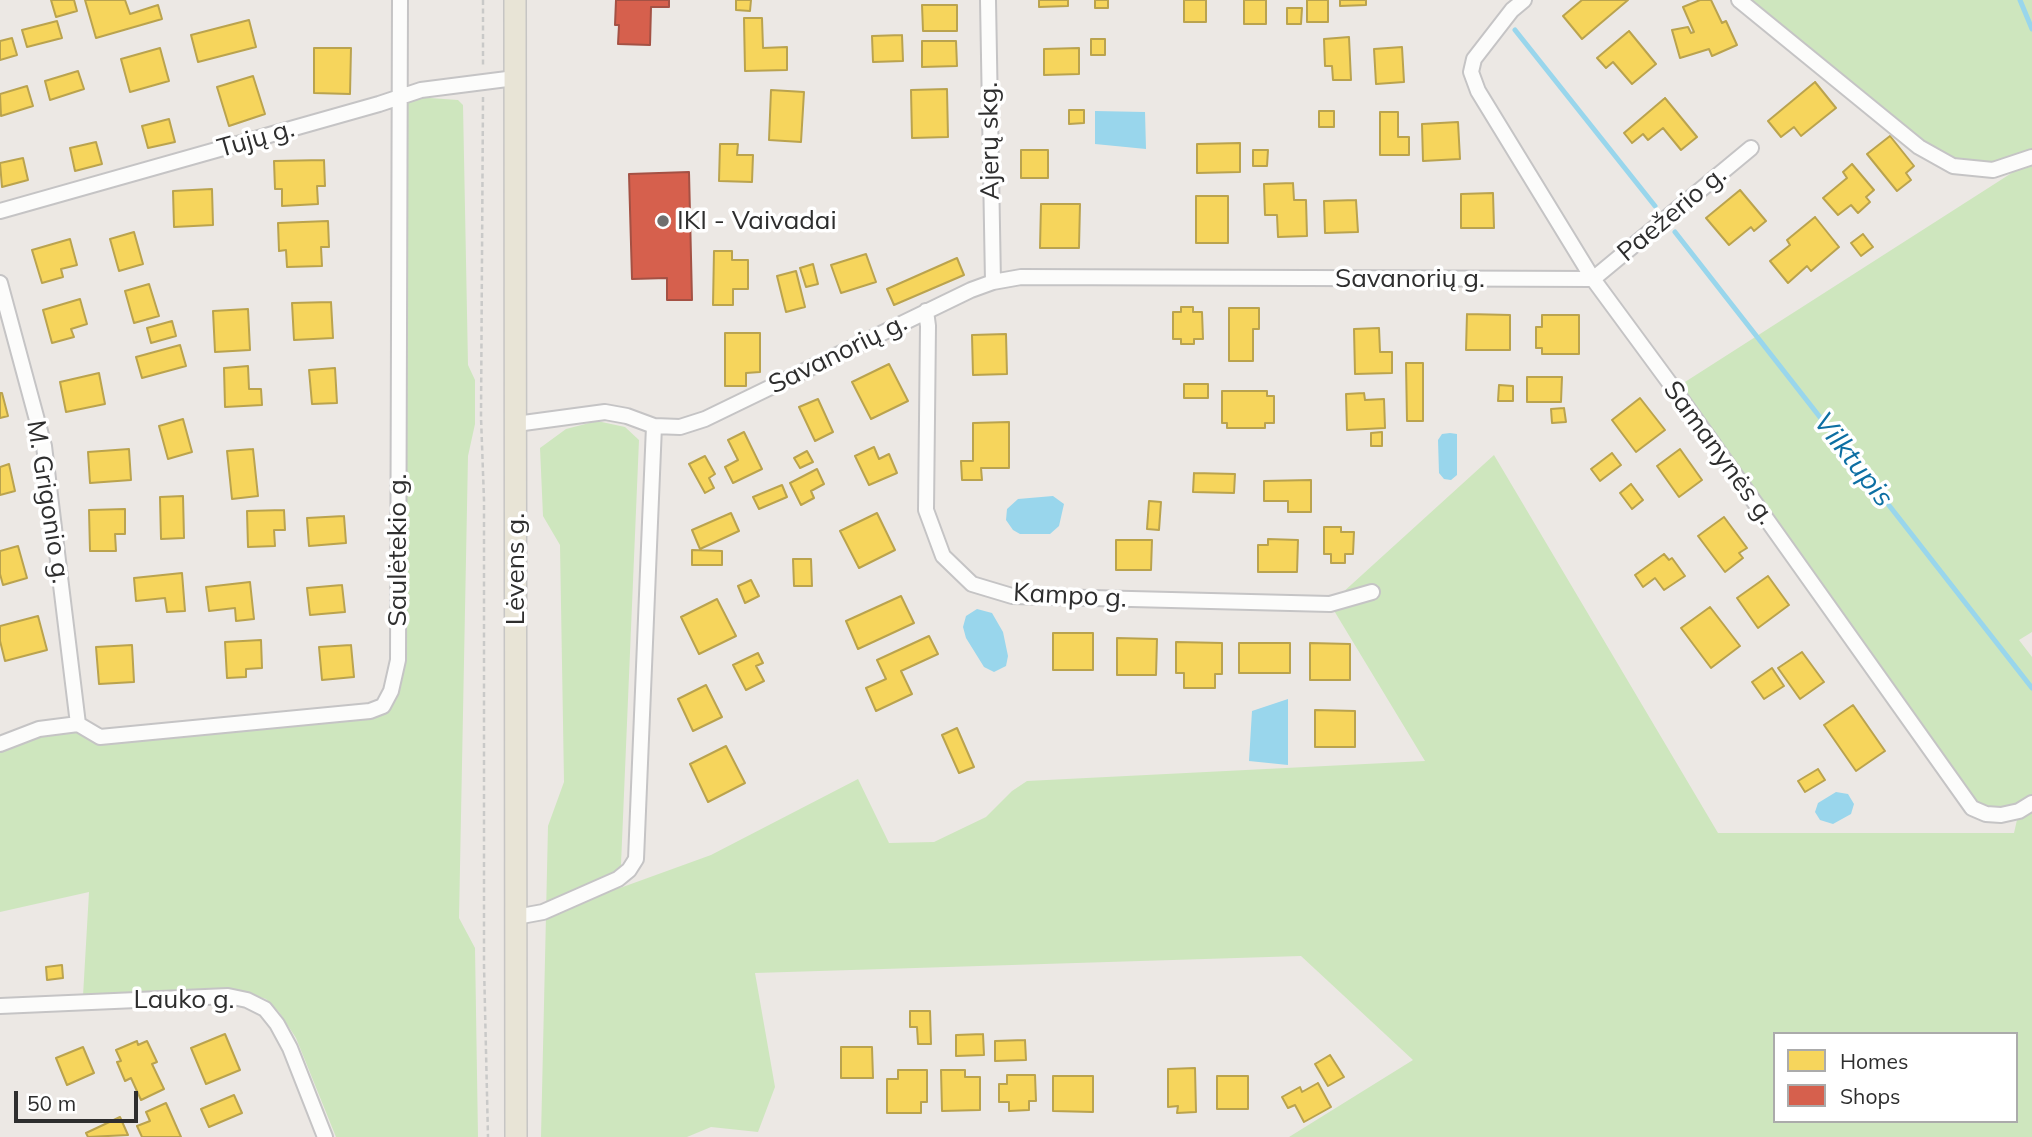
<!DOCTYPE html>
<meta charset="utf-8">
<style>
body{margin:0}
#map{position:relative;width:2032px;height:1137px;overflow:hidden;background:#ece8e4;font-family:Mulish,sans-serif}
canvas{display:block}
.legend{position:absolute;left:1773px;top:1032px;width:245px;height:91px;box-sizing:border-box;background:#fff;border:2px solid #ababab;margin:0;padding:9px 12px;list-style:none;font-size:21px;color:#2e2e2e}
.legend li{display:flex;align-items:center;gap:14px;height:35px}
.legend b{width:35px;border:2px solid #ababab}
.scale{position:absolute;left:14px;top:1091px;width:124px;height:32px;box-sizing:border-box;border:4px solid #2e2e2e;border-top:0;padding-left:9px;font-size:21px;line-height:24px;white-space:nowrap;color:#2e2e2e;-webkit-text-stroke:5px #fff;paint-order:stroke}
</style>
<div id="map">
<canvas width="2032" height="1137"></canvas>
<ul class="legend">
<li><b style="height:19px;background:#f6d55c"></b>Homes</li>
<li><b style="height:19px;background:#d6604d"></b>Shops</li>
</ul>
<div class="scale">50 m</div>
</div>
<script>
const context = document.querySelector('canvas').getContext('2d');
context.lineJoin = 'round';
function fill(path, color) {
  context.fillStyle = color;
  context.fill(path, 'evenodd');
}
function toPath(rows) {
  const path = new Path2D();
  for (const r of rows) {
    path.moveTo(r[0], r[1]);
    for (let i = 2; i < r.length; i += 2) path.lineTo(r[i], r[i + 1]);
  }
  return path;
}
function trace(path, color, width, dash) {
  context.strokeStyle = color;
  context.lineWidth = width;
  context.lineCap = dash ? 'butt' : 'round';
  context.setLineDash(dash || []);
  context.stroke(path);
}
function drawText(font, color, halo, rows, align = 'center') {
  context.font = font + ' Mulish,sans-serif';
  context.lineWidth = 7;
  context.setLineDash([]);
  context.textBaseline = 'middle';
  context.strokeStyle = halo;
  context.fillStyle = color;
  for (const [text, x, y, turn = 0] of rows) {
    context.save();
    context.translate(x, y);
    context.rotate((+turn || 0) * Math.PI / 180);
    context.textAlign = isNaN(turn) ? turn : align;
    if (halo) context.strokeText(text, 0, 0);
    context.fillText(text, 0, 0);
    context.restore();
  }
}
fill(toPath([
 [1739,0,2032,0,2032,157,1993,170,1953,166],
 [401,96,458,100,463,105,468,365,475,380,475,424,468,456,459,918,475,948,478,1137,336,1137,296,1038,279,1012,266,999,241,991,83,996,89,892,0,912,0,744,78,724,101,737,370,711,391,691],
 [2032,160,2032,632,2019,640,2032,657,2032,1137,1289,1137,1413,1060,1301,956,755,973,775,1087,758,1132,711,1127,687,1137,541,1137,548,826,564,782,560,545,543,516,540,448,566,429,597,421,625,427,639,440,620,888,711,855,858,779,889,843,934,842,986,817,1012,791,1027,781,1425,761,1330,604,1494,455,1718,833,2014,833,2019,811,1972,808,1674,389],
 [1775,1034,2016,1034,2016,1121,1775,1121]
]), '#cee6be');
fill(toPath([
 [1095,111,1145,112,1146,149,1095,144],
 [1450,433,1457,434,1457,475,1451,480,1444,479,1439,473,1438,440,1442,434],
 [1053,496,1064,504,1059,526,1050,534,1020,534,1013,530,1006,520,1007,509,1018,499],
 [977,609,992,613,1003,632,1008,656,1006,666,994,672,984,667,966,638,963,627,966,616],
 [1288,699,1288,765,1249,761,1252,711],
 [1836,792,1848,794,1854,804,1851,814,1833,824,1820,820,1815,812,1818,803]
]), '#99d6ec');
const homes = toPath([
 [51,0,74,0,77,11,56,17,51,0],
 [85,0,125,0,130,14,158,5,162,19,96,38,85,0],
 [736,0,751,0,750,11,736,10,736,0],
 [1039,0,1068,0,1068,6,1039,7,1039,0],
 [1095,0,1108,0,1108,8,1095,8,1095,0],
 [1184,0,1206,0,1206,22,1184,22,1184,0],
 [1244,0,1266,0,1266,24,1244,24,1244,0],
 [1307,0,1328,0,1328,22,1307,22,1307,0],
 [1340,0,1366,0,1366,5,1340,6,1340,0],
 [1582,0,1628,0,1582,39,1563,16,1582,0],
 [1700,0,1711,0,1722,23,1726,21,1737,45,1712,56,1709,49,1680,58,1672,30,1688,27,1691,33,1694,32,1683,7,1700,0],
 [922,5,957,5,957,31,923,31,922,5],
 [1287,8,1302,8,1301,24,1287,24,1287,8],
 [744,18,762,18,763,48,787,47,787,70,745,71,744,18],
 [249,20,256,47,198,62,191,35,249,20],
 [57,21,62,38,27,47,22,30,57,21],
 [1629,31,1656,64,1632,84,1613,62,1606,68,1597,58,1629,31],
 [902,35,903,61,873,62,872,36,902,35],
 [1349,37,1351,80,1333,80,1332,66,1325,66,1324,39,1349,37],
 [12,38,17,55,0,60,0,41,12,38],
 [1091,39,1105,39,1105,55,1091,55,1091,39],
 [922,41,956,41,957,66,922,67,922,41],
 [1402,47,1404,82,1376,84,1374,49,1402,47],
 [160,48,169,81,130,92,121,59,160,48],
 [314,48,351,48,350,94,314,93,314,48],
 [1079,48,1079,74,1044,75,1044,49,1079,48],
 [78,71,84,89,50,100,45,81,78,71],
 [253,76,265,114,229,126,217,87,253,76],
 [1815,82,1836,108,1801,136,1794,127,1781,137,1768,121,1815,82],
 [27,86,33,106,1,116,0,94,27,86],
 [947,89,948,137,912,138,911,90,947,89],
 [771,90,804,92,801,142,769,140,771,90],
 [1665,98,1697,137,1681,150,1663,128,1648,140,1643,134,1632,143,1624,133,1665,98],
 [1069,110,1084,110,1084,123,1069,124,1069,110],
 [1319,111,1334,111,1334,127,1319,127,1319,111],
 [1380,112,1398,112,1398,137,1409,137,1409,155,1380,155,1380,112],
 [169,119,175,142,148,148,142,126,169,119],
 [1458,122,1460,159,1423,161,1422,124,1458,122],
 [1890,136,1914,166,1906,173,1911,180,1897,191,1867,154,1890,136],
 [96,142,102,164,75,171,70,148,96,142],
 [1240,143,1240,172,1197,173,1197,144,1240,143],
 [720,144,738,144,737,155,753,155,752,182,719,181,720,144],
 [1021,150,1048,150,1048,178,1021,178,1021,150],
 [1253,150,1268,150,1267,166,1253,166,1253,150],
 [23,158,28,180,2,187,0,163,23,158],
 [324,160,325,186,317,186,318,204,282,206,282,189,275,189,274,161,324,160],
 [1852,164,1874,190,1866,197,1870,202,1858,213,1851,205,1838,215,1823,198,1847,178,1843,172,1852,164],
 [1293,183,1294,200,1306,200,1307,236,1278,237,1277,215,1265,215,1264,184,1293,183],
 [212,189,213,225,174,227,173,191,212,189],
 [1740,190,1766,221,1754,231,1751,227,1729,245,1706,218,1740,190],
 [1493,193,1494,228,1461,228,1461,194,1493,193],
 [1196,196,1228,196,1228,243,1196,243,1196,196],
 [1356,200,1358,232,1325,233,1324,201,1356,200],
 [1041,204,1080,204,1079,248,1040,248,1041,204],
 [1815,217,1839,247,1811,271,1807,266,1788,283,1770,261,1790,245,1787,240,1815,217],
 [328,221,329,247,321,247,322,266,287,267,286,250,279,251,278,223,328,221],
 [134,232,143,264,119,271,110,239,134,232],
 [1863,234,1873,247,1861,256,1851,243,1863,234],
 [70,239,77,265,61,269,63,277,42,283,32,250,70,239],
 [714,251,732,251,732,260,748,260,748,289,733,289,733,305,713,305,714,251],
 [866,254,876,282,841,293,831,265,866,254],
 [957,258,964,275,894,305,887,289,957,258],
 [813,264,818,284,806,287,800,268,813,264],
 [796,271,805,307,786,312,777,276,796,271],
 [149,284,159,316,134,323,125,291,149,284],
 [80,299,87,324,71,329,74,337,52,343,43,310,80,299],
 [331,302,333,338,294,340,292,303,331,302],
 [1181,307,1193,307,1193,312,1202,312,1203,339,1194,339,1194,344,1181,344,1181,339,1173,339,1173,312,1181,312,1181,307],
 [1229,308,1259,308,1259,329,1253,329,1253,361,1229,361,1229,308],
 [248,309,250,350,215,352,213,311,248,309],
 [1467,314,1510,315,1510,350,1466,350,1467,314],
 [1542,315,1579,315,1579,354,1542,354,1542,348,1536,348,1536,327,1542,327,1542,315],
 [172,321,176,336,151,343,147,328,172,321],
 [1379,328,1380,352,1392,352,1392,373,1355,374,1354,329,1379,328],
 [725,333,760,333,760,372,746,373,746,386,725,386,725,333],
 [1006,334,1007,374,973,375,972,335,1006,334],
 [180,345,186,366,142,378,136,357,180,345],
 [1406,363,1423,363,1423,421,1407,421,1406,363],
 [889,364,908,401,871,419,852,382,889,364],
 [248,366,249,389,261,389,262,405,225,407,224,368,248,366],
 [335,368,337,403,312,404,309,370,335,368],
 [99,373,105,404,66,412,60,382,99,373],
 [1527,377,1562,377,1561,402,1527,402,1527,377],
 [1184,384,1208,384,1208,398,1184,398,1184,384],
 [1499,385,1513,386,1513,401,1498,401,1499,385],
 [1222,391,1267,391,1267,396,1274,396,1274,423,1265,423,1265,428,1227,428,1227,423,1222,423,1222,391],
 [0,393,2,393,8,416,0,418,0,393],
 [1364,393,1365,400,1384,399,1385,428,1347,430,1346,394,1364,393],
 [1640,398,1665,430,1636,452,1612,420,1640,398],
 [818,399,833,432,815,441,799,407,818,399],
 [1564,408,1566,422,1552,423,1551,409,1564,408],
 [183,419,192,452,168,459,159,426,183,419],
 [1009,422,1009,468,981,468,982,480,962,480,961,461,973,461,973,423,1009,422],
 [744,432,762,469,733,483,725,467,738,460,728,440,744,432],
 [1382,432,1382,446,1371,446,1371,433,1382,432],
 [874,447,879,459,889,454,897,473,869,485,855,456,874,447],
 [129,449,131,480,90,483,88,452,129,449],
 [253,449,258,496,232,499,227,451,253,449],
 [1680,449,1702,480,1679,497,1657,466,1680,449],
 [807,451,813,462,800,468,794,458,807,451],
 [1612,453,1621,465,1600,481,1591,469,1612,453],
 [705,456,715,474,709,478,714,488,705,493,689,464,705,456],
 [9,464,15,491,0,495,0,467,9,464],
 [817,469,824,484,811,491,814,498,801,505,790,483,817,469],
 [1194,473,1235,474,1234,493,1193,492,1194,473],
 [1311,480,1311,512,1288,512,1288,501,1264,501,1264,481,1311,480],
 [1631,484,1643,500,1632,509,1620,493,1631,484],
 [782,485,787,497,759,509,753,497,782,485],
 [183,496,184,538,161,539,160,497,183,496],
 [1149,501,1161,502,1159,530,1147,529,1149,501],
 [125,509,125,534,115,534,116,551,90,551,89,510,125,509],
 [284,510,285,530,274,530,275,546,248,547,247,511,284,510],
 [731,513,739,531,700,549,692,530,731,513],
 [877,513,895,550,859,568,840,531,877,513],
 [344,516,346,543,309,546,307,518,344,516],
 [1724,517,1747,548,1739,553,1743,558,1725,572,1698,536,1724,517],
 [1324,527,1341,527,1341,532,1354,532,1353,554,1345,554,1345,563,1331,563,1331,554,1324,554,1324,527],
 [1268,539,1298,540,1297,572,1258,572,1258,545,1268,545,1268,539],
 [1116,540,1152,540,1151,570,1116,570,1116,540],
 [18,546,27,578,3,585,0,574,0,551,18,546],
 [692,550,722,551,722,565,692,565,692,550],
 [1664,554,1669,560,1672,558,1685,576,1664,590,1655,578,1643,587,1635,575,1664,554],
 [793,559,811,559,812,586,794,586,793,559],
 [182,573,185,611,167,612,165,598,136,601,134,578,182,573],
 [1768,576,1789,605,1758,628,1737,598,1768,576],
 [751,580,759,596,745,603,738,586,751,580],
 [250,582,254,619,236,621,235,608,209,611,206,587,250,582],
 [342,585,345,612,310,615,307,588,342,585],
 [901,596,914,623,858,649,846,621,901,596],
 [717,599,736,636,699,654,681,617,717,599],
 [1710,607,1740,646,1711,668,1681,628,1710,607],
 [38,616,47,650,5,661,0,641,0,626,38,616],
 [1053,633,1093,633,1093,670,1053,670,1053,633],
 [929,636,938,654,901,671,912,694,876,711,866,688,886,679,877,660,929,636],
 [1117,638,1157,639,1156,675,1117,675,1117,638],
 [261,640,262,668,246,669,246,677,227,678,225,642,261,640],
 [1176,642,1222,643,1222,674,1215,674,1215,688,1184,688,1184,673,1176,673,1176,642],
 [1239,643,1290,643,1290,673,1239,673,1239,643],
 [1310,643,1350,644,1350,680,1310,680,1310,643],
 [132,645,134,682,99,684,96,647,132,645],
 [351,645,354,677,322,680,319,647,351,645],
 [1802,652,1824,682,1800,699,1778,668,1802,652],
 [758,653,763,663,756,666,764,681,746,690,733,665,758,653],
 [1772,668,1784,686,1764,699,1752,682,1772,668],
 [706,685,722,717,693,731,678,699,706,685],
 [1853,705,1885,751,1856,771,1824,725,1853,705],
 [1315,710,1355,711,1355,747,1315,747,1315,710],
 [957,728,974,767,959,773,942,735,957,728],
 [726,746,745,783,708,802,690,764,726,746],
 [1818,769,1825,780,1805,792,1798,781,1818,769],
 [62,965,63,978,47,980,46,967,62,965],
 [910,1011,930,1011,931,1044,918,1044,917,1027,910,1027,910,1011],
 [225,1034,240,1070,206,1084,191,1048,225,1034],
 [983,1034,984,1055,956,1056,956,1035,983,1034],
 [1025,1040,1026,1060,995,1061,995,1041,1025,1040],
 [137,1041,138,1045,147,1041,157,1062,152,1064,164,1089,141,1100,131,1078,125,1081,117,1062,121,1061,116,1050,137,1041],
 [83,1047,94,1073,67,1085,56,1058,83,1047],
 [841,1047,872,1047,873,1078,841,1078,841,1047],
 [1330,1055,1344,1077,1328,1086,1315,1064,1330,1055],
 [1195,1068,1196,1112,1177,1113,1178,1106,1168,1107,1168,1069,1195,1068],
 [898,1070,927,1070,927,1102,921,1102,921,1113,887,1113,887,1079,898,1079,898,1070],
 [941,1070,965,1070,965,1077,980,1077,980,1110,942,1111,941,1070],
 [1007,1075,1035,1075,1036,1101,1029,1101,1029,1110,1009,1111,1009,1102,999,1102,999,1084,1007,1084,1007,1075],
 [1053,1076,1093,1076,1093,1112,1053,1111,1053,1076],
 [1217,1076,1248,1076,1248,1109,1217,1109,1217,1076],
 [1318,1083,1331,1107,1304,1122,1295,1105,1288,1108,1282,1097,1300,1087,1302,1092,1318,1083],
 [234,1095,242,1113,209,1127,201,1109,234,1095],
 [166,1103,181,1137,142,1137,137,1126,150,1121,146,1112,166,1103],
 [120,1117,128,1135,88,1137,86,1133,120,1117]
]);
fill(homes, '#f6d55c');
trace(homes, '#baa34e', 2);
const shops = toPath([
 [616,0,669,0,669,7,651,7,650,45,618,44,619,25,615,25,616,0],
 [689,172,692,300,667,300,667,278,632,279,629,174,689,172]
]);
fill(shops, '#d6604d');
trace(shops, '#a45144', 2);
trace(toPath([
 [2020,0,2032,29],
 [1515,30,1655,206],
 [1675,232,2032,688]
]), '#99d6ec', 5);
const street = toPath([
 [988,0,993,282],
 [1524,0,1512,10,1474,59,1471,72,1478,91,1593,279,1674,389,1972,808,1986,814,2001,815,2019,811,2032,803],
 [1739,0,1919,147,1953,166,1993,170,2032,157],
 [0,211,379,104,421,90,515,78],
 [0,283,44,446,78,724],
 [926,311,928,326,926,510,943,556,972,584,1012,596,1330,604,1372,592],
 [516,424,605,412,627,416,654,426],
 [0,744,39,729,78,724,100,737,370,711,383,706,391,691,398,660,400,0],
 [516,917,543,912,618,879,629,870,636,859,654,426,680,427,705,419,971,290,993,282,1021,277,1593,279,1751,148],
 [0,1006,228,996,247,1000,265,1009,277,1024,290,1048,325,1137]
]);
const primary = toPath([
 [515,0,516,1137]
]);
trace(street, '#c5c4c5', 18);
trace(primary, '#c6c5c4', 24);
trace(toPath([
 [483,0,483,66],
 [483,97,481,417,484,500,484,965,488,1137]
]), '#c9c9c8', 2.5, [5, 3.5]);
trace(street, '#fcfcfb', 14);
trace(primary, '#e8e4d6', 21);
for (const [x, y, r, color] of [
 [663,221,7,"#706f6e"]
]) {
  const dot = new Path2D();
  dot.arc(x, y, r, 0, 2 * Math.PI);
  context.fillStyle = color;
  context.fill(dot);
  trace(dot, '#fff', 2.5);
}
drawText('26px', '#2e2e2e', '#fff', [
 ["Tujų g.",256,139,-16],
 ["Ajerų skg.",990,141,-91],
 ["Paežerio g.",1672,214,-40],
 ["Savanorių g.",1410,279],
 ["Savanorių g.",838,354,-26],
 ["Samanynės g.",1719,453,54],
 ["M. Grigonio g.",48,502,81],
 ["Saulėtekio g.",398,550,-90],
 ["Lėvens g.",516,569,-90],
 ["Kampo g.",1070,596,3],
 ["Lauko g.",184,1000]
]);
drawText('26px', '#2e2e2e', '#fff', [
 ["IKI - Vaivadai",677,221]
], 'left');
drawText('italic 28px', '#0d6fa3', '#fff', [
 ["Vilktupis",1853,460,52]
]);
</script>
